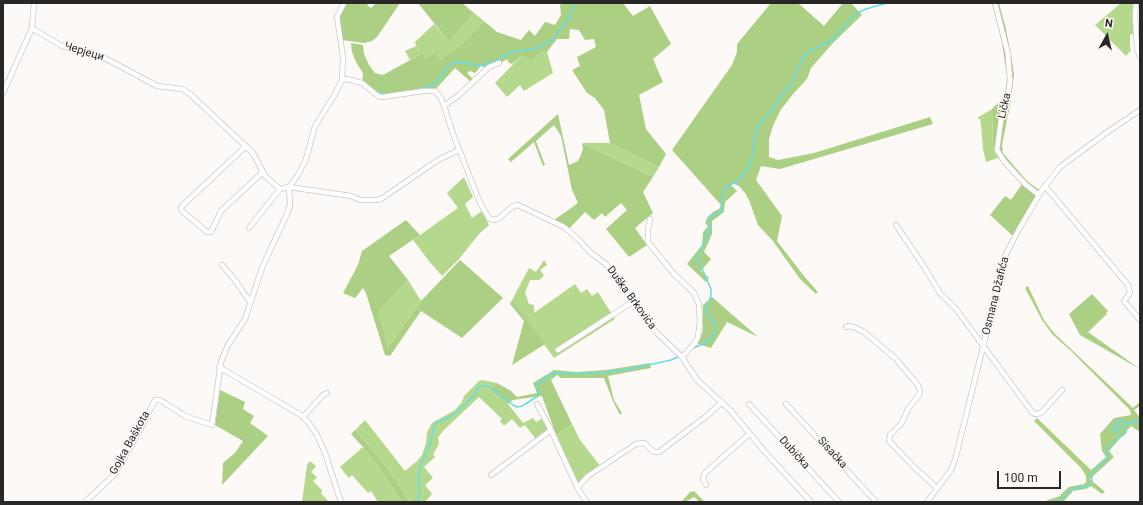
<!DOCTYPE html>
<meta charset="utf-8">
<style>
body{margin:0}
#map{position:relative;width:1143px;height:505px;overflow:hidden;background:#fcf9f7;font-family:Roboto,sans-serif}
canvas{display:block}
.frame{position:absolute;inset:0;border:4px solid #292827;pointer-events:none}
.north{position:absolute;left:1087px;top:16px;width:40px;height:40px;-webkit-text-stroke:3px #fcf9f7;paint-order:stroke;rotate:8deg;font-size:11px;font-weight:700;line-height:16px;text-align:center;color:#292827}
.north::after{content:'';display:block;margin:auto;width:14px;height:18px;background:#292827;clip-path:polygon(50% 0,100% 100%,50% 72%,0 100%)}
.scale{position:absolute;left:997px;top:471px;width:64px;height:18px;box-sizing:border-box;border:2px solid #292827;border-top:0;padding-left:5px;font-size:12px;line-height:14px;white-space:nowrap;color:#292827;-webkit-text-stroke:3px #fcf9f7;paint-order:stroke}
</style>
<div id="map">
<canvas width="1143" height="505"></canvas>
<div class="frame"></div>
<div class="north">N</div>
<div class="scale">100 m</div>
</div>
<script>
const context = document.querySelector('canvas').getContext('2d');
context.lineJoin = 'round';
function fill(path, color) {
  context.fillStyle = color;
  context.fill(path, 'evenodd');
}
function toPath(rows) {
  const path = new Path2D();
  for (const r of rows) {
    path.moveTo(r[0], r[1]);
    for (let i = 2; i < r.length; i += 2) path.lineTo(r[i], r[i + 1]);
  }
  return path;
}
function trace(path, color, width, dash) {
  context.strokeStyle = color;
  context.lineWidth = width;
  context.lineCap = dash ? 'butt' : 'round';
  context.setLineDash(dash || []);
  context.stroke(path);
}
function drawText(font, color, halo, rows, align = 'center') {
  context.font = font + ' Roboto,sans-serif';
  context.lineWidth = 3;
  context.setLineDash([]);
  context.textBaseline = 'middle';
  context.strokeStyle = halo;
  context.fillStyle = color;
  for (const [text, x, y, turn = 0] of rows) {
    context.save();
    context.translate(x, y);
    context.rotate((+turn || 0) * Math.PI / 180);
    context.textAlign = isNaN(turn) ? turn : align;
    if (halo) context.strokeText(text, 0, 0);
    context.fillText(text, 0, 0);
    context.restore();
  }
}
fill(toPath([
 [1121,3,1134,3,1133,11,1136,32,1130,35,1130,48,1131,50,1126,56,1095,25],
 [474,13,484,21,463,43,440,60,426,59,423,53,410,60,405,51,416,46,415,42,434,24,449,42],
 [539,52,547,52,553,73,524,91,520,85,507,97,495,83,522,55],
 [992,109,993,146,998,158,986,162,983,149,981,124,980,119,977,118],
 [582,143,610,143,659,167,653,177],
 [464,177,473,197,465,204,472,218,482,211,489,225,479,234,459,259,442,276,429,261,413,240,458,208,447,193],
 [544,260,547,265,540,270,544,276,539,280,530,280,525,293,529,304,534,305,534,313,575,284,581,293,587,289,592,296,598,292,615,319,554,358,512,300,529,268,536,272],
 [408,280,421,301,388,347,379,311],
 [482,380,497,383,490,390,508,404,523,423,533,418,536,422,543,418,549,429,538,442,525,425,520,428,512,419,504,426,500,421,502,419,479,397,444,430,438,437,439,444,433,454,435,457,424,467,433,478,425,485,432,494,425,502,410,502,391,473,371,448,355,430,365,420,405,471,417,461,422,455,426,443,427,432,432,423,455,410,462,402,464,396,479,381],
 [572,424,580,440,601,467,578,485,556,435],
 [363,447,380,469,402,502,378,502,371,491,368,493,352,475,349,478,340,467],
 [310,461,316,466,311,472,317,477,313,481,322,490,321,493,329,502,302,502,307,465]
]), '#b4d98c');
fill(toPath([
 [346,3,369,3,367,5,371,8,376,3,400,3,377,37,372,41,364,43,342,40,340,24,340,14],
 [418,3,462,3,474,13,449,42],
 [564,3,623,3,633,16,650,6,671,44,653,59,663,82,639,95,646,129,666,154,659,167,610,143,604,110,595,98,587,93,572,70,580,66,577,57,596,47,594,39,585,40,579,30,570,29,569,39,557,39,547,52,539,52,532,60,522,55,512,64,508,62,507,59,496,66,487,68,481,66,475,73,470,71,467,73,474,80,471,82,455,68,433,92,386,99,382,99,362,84,363,73,356,62,352,52,351,43,363,45,364,54,369,65,375,73,383,75,423,53,426,59,435,53,440,60,463,43,484,21,497,32,521,40,529,30,535,36,545,22,555,25,561,15,560,5],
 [771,3,798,3,824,26,843,3,851,3,862,15,833,43,811,68,807,79,793,94,780,111,773,126,769,139,769,157,778,160,814,153,930,117,933,124,780,169,761,166,756,180,782,216,777,241,804,276,818,292,816,294,800,279,773,241,758,225,749,200,745,193,739,186,734,184,730,184,737,191,725,202,724,212,712,221,712,234,704,252,711,259,701,271,709,278,706,282,687,264,702,245,703,232,708,226,705,223,707,218,713,212,719,209,721,205,672,150,732,65,737,52,737,44],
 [992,3,999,3,1006,29,1012,61,1014,75,1010,105,1002,145,1003,153,1027,181,1042,192,1013,236,990,215,1005,196,1011,200,1022,184,998,158,993,146,992,109,1003,98,1006,89,1007,76,1002,43],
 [558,114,569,165,578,161,580,157,583,149,582,143,653,177,643,192,653,213,635,228,647,245,629,257,606,229,627,210,621,203,605,217,602,213,594,220,585,212,567,231,550,223,578,203,572,190,561,136,554,125,536,141,545,165,543,166,534,142,511,162,508,159],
 [406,220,420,235,389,256,408,280,379,311,388,347,421,301,460,260,503,298,462,338,421,311,390,356,385,355,366,293,363,288,355,298,343,293,358,265,362,251],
 [1028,286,1044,320,1053,332,1133,408,1140,402,1140,406,1134,410,1140,418,1140,432,1131,426,1109,451,1114,457,1090,479,1105,492,1102,494,1091,486,1086,489,1073,491,1063,502,1045,502,1048,500,1060,496,1063,492,1069,487,1084,484,1086,482,1086,476,1081,468,1034,421,1037,418,1091,470,1106,457,1102,451,1100,434,1114,418,1131,415,1130,410,1070,350,1052,334,1042,320,1025,288],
 [1092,294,1108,311,1106,313,1107,314,1088,332,1140,369,1080,335,1069,314],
 [712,297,758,337,727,322,711,348,695,343,702,334,703,328,703,305],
 [512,300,545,344,512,365,524,321,510,304],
 [650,363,651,368,608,376,614,400,622,413,620,415,613,401,604,378,561,378,557,375,551,380,572,424,556,435,542,396,513,400,508,404,490,390,497,383,511,391,517,397,537,393,533,383,554,370,576,372,606,370],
 [220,390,245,402,243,409,254,416,250,423,268,436,222,485,223,463,235,453,243,441,215,425],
 [355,430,371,448,391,473,410,502,402,502,380,469,363,447,351,434],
 [691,491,692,492,694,491,705,502,700,502,694,497,685,502,681,502]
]), '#abd083');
trace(toPath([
 [416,90,428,87,437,82,451,63,456,62,479,65,486,64,494,62,511,52,538,48,552,40,567,21,576,3],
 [376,92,388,94],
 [694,348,709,341,713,335,715,329,715,324,708,316,706,310,711,296,711,289,697,257,704,243,710,226,708,218,711,215,719,213,721,210,723,192,724,189,740,179,748,168,752,158,755,134,758,127,791,84,802,59,806,53,833,39,850,20,857,13,866,9,887,3],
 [414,502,418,499,420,494,418,479,421,464,431,442,434,426,437,422,448,418,457,412,470,400,480,386,488,386,513,405,517,407,522,406,538,396,539,391,537,385,539,382,554,373,576,374,606,372,630,369,671,360,680,356],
 [1044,502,1059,501,1073,489,1090,485,1092,481,1092,471,1102,464,1107,458,1108,446,1126,433,1126,429,1122,426,1119,427,1118,432,1114,432,1113,427,1116,423,1121,421,1130,424,1132,424,1133,421,1136,420,1140,425]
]), '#64ddec', 1.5);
const minor = toPath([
 [34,3,32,28,35,30,62,46,101,56,157,86,182,89,190,94,253,153,265,176,280,189,289,187,351,196,360,200,377,200,381,199,438,160,459,150],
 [995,3,1008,54,1010,80,1008,98,1001,120,997,150,1004,161,1025,184,1039,195],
 [1136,3,1135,16,1137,49,1140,57],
 [342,80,347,79,362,83,378,96,382,97,423,91,435,91,441,98,444,106,453,134,481,205,489,218,493,220,498,219,513,206,518,205,564,227,578,239,590,252,607,265,623,286,644,318,657,333,682,357,697,380,730,410,765,452,811,502],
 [3,93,32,28],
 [444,106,459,95,489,67,499,63],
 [246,146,182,206,181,209,182,211,207,232,211,232,221,211,263,172],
 [1045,186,1128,285,1130,293,1124,301,1140,320],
 [650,219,648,229,648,242,673,273,694,293,699,304,700,322,698,337,695,343,682,357],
 [896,225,923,265,940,293,956,309,1032,412,1035,414,1041,413,1062,390],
 [249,228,280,189],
 [222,265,235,280,250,302],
 [846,327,848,326,854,327,864,332,895,358,918,385,920,392,919,395,908,409,901,424,890,435,889,441,915,468,937,488],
 [558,350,634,301],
 [219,367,301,415,308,422,317,435,325,453,341,502],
 [537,404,551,430,579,491,587,502],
 [749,404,839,502],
 [786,404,876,502],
 [303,417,323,395,327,393],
 [491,475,551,430],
 [706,485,703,479,705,473,749,434],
 [578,487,588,476,636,444,644,443,654,452,659,452,708,415,722,402],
 [85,502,114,475,140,430,155,400,160,400,185,416,212,425,221,362,228,345,245,319,262,268,287,214,290,205,289,187,298,175,306,159,315,126,334,96,342,80,343,57,337,17,344,3],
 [927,502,951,470,955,460,1006,254,1018,231,1042,190,1060,167,1106,133,1140,110]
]);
trace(minor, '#ccc9c7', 6);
trace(minor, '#fff', 4.5);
drawText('11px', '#292827', '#fcf9f7', [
 ["Черјеци",84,52,17],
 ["Lička",1005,106,-77],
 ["Osmana Džafića",996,296,-76],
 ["Duška Brkovića",631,298,54],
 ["Gojka Baškota",130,443,-61],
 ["Dubička",794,453,48],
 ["Sisačka",832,453,48]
]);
</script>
